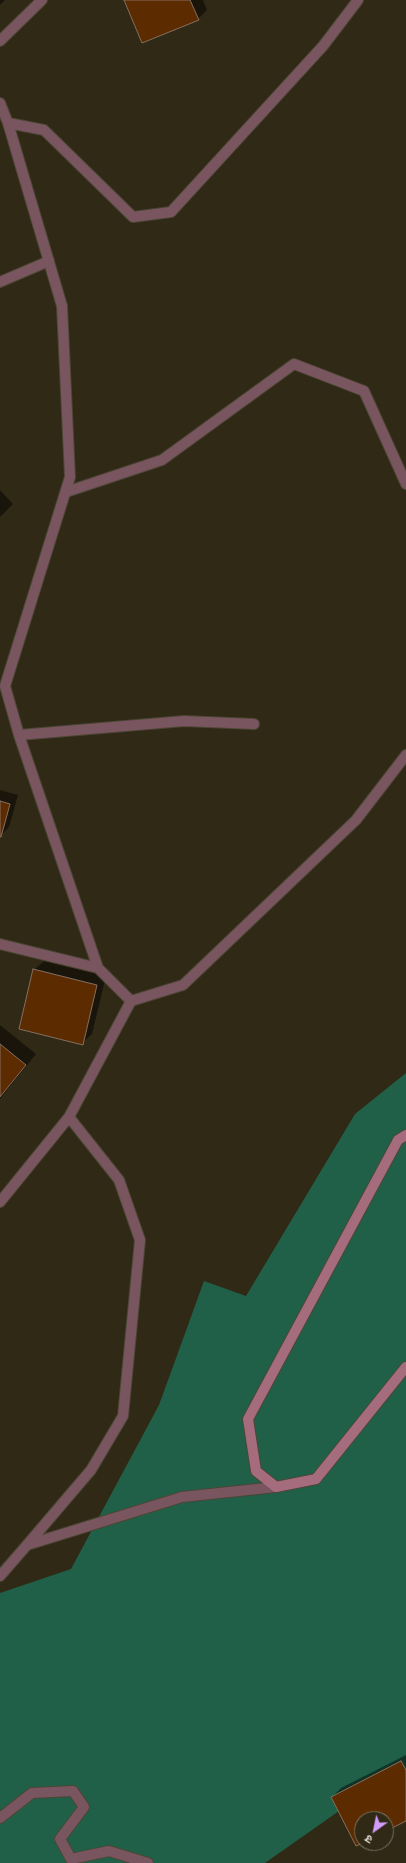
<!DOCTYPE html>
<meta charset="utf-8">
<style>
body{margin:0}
#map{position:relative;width:406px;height:1863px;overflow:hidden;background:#2f2915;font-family:Literata,"Noto Sans Devanagari",serif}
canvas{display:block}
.north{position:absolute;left:354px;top:1811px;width:40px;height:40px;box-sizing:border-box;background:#2f2915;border:1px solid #777261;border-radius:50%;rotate:213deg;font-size:11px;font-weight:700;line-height:16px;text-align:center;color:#e4e0d4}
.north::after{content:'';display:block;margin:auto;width:14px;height:18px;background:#d39cfc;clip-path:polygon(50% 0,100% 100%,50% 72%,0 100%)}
</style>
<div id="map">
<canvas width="406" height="1863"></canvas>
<div class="north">उ</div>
</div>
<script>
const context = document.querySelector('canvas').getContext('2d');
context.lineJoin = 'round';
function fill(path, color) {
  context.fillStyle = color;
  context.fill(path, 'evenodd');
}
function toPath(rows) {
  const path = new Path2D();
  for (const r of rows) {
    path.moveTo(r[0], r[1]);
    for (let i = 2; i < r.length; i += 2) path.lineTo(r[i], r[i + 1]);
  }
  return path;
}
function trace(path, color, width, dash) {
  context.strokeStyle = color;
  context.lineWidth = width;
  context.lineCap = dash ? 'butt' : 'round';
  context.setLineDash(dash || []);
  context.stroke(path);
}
fill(toPath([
 [406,1073,406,1799,349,1804,265,1863,0,1863,0,1593,71,1569,159,1405,204,1281,246,1296,355,1114]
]), '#216048');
fill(toPath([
 [0,0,5,0,0,5],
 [125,0,203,0,207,10,198,19],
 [0,490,13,504,0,517],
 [0,790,18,795,9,827,0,836],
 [44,961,106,976,92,1034,82,1043,34,970],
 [0,1025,36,1054,0,1099],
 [406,1755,406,1820,386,1830,386,1819,362,1819,332,1797,341,1788]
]), '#0007');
const building = toPath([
 [124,0,190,0,199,20,142,43,124,0],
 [0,801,10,804,1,837,0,837,0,801],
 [33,969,97,985,83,1045,19,1029,33,969],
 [0,1044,26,1065,0,1097,0,1044],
 [401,1761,406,1770,406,1821,386,1831,386,1819,362,1819,363,1843,356,1846,331,1797,401,1761]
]);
fill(building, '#5d2b00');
trace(building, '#856f62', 1);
const street = toPath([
 [0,41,42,0],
 [0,103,8,123,62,306,70,477,5,686,19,735,98,968],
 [8,123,44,130,133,217,171,212,323,46,358,0],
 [0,282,49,261],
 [66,492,162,460,294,364,364,391,406,484],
 [19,735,184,721,254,724],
 [0,944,98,968,131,1001,69,1117,0,1202],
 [131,1001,183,985,356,820,406,755],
 [27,1545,91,1470,123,1416,140,1240,119,1180,69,1117],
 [0,1576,27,1545,182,1497,276,1487],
 [0,1818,32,1793,73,1791,84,1807,60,1839,71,1859,109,1851,148,1863]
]);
const secondary = toPath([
 [406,1135,398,1140,248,1419,256,1471,276,1487,316,1479,406,1367]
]);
trace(street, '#4c4634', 12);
trace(secondary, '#4c4634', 12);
trace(street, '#795560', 10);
trace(secondary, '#a56c7e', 10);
</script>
